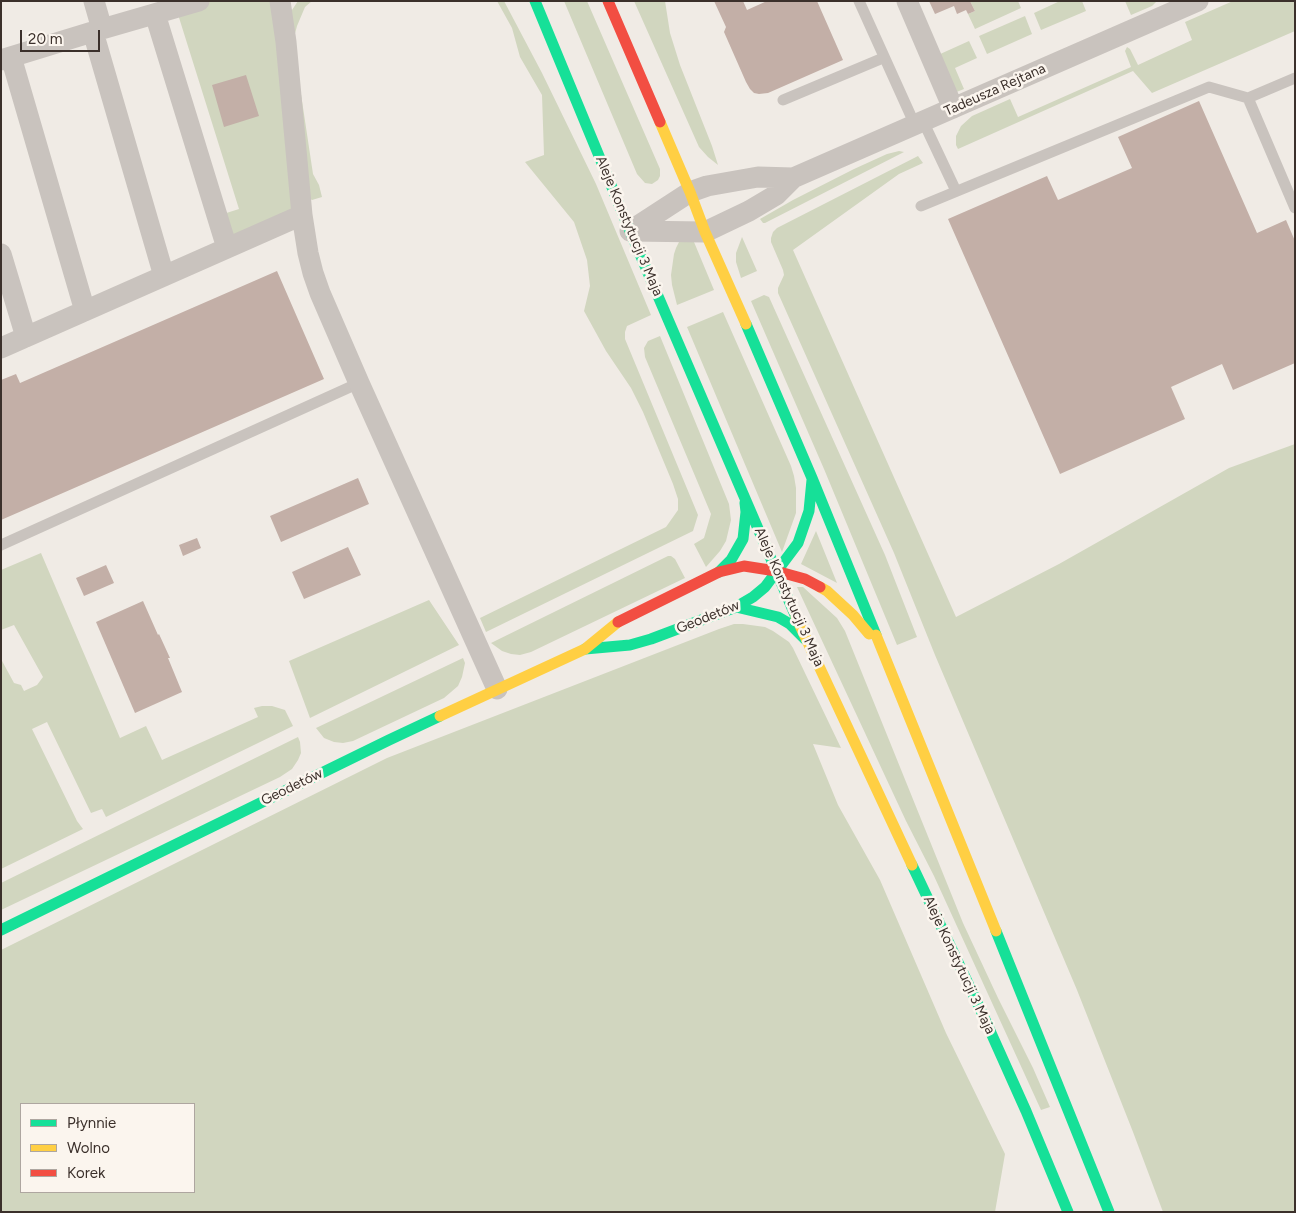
<!DOCTYPE html>
<meta charset="utf-8">
<style>
body{margin:0}
#map{position:relative;width:1296px;height:1213px;overflow:hidden;background:#f0ebe5;font-family:Figtree,sans-serif}
canvas{display:block}
.frame{position:absolute;inset:0;border:2px solid #3b302b;pointer-events:none}
.legend{position:absolute;left:20px;top:1103px;width:175px;height:90px;box-sizing:border-box;background:#fbf5ee;border:1px solid #aea6a0;margin:0;padding:6px 9px;list-style:none;font-size:15px;color:#3b302b}
.legend li{display:flex;align-items:center;gap:10px;height:25px}
.legend b{width:25px;border:1px solid #aea6a0}
.scale{position:absolute;left:20px;top:30px;width:80px;height:22px;box-sizing:border-box;border:2px solid #3b302b;border-top:0;padding-left:6px;font-size:15px;line-height:18px;white-space:nowrap;color:#3b302b;-webkit-text-stroke:4px #fbf5ee;paint-order:stroke}
</style>
<div id="map">
<canvas width="1296" height="1213"></canvas>
<div class="frame"></div>
<ul class="legend">
<li><b style="height:6px;background:#16e098"></b>Płynnie</li>
<li><b style="height:6px;background:#ffcf43"></b>Wolno</li>
<li><b style="height:6px;background:#f24e42"></b>Korek</li>
</ul>
<div class="scale">20 m</div>
</div>
<script>
const context = document.querySelector('canvas').getContext('2d');
context.lineJoin = 'round';
function fill(path, color) {
  context.fillStyle = color;
  context.fill(path, 'evenodd');
}
function toPath(rows) {
  const path = new Path2D();
  for (const r of rows) {
    path.moveTo(r[0], r[1]);
    for (let i = 2; i < r.length; i += 2) path.lineTo(r[i], r[i + 1]);
  }
  return path;
}
function trace(path, color, width, dash) {
  context.strokeStyle = color;
  context.lineWidth = width;
  context.lineCap = dash ? 'butt' : 'round';
  context.setLineDash(dash || []);
  context.stroke(path);
}
function drawText(font, color, halo, rows, align = 'center') {
  context.font = font + ' Figtree,sans-serif';
  context.lineWidth = 5;
  context.setLineDash([]);
  context.textBaseline = 'middle';
  context.strokeStyle = halo;
  context.fillStyle = color;
  for (const [text, x, y, turn = 0] of rows) {
    context.save();
    context.translate(x, y);
    context.rotate((+turn || 0) * Math.PI / 180);
    context.textAlign = isNaN(turn) ? turn : align;
    if (halo) context.strokeText(text, 0, 0);
    context.fillText(text, 0, 0);
    context.restore();
  }
}
fill(toPath([
 [199,1,280,1,292,10,298,1,312,1,305,7,297,26,293,41,313,174,319,185,322,197,312,200,300,192,302,215,227,248,217,216,239,209,176,8],
 [497,1,504,1,542,73,596,184,651,315,627,326,625,332,625,339,698,515,693,531,486,632,480,618,666,527,678,510,678,499,673,484,643,412,631,388,606,351,584,311,590,286,587,260,574,222,525,162,544,155,542,95,520,57,512,28],
 [564,1,587,1,660,169,660,176,658,180,652,184,645,183,637,174],
 [634,1,665,1,670,33,680,65,712,146,718,165,708,157,699,147],
 [970,1,1018,1,1021,8,975,29,968,14,975,11],
 [1060,1,1082,1,1086,11,1041,30,1034,13],
 [1125,1,1157,1,1152,6,1131,15],
 [1233,1,1295,1,1295,31,1152,93,1133,71,958,149,956,145,956,136,961,126,972,116,1010,99,1018,117,1131,67,1125,51,1127,47,1130,49,1138,65,1192,40,1185,22],
 [1025,16,1032,34,987,54,979,36],
 [969,41,977,58,955,68,964,89,954,93,938,55],
 [899,151,904,152,765,223,763,223,760,219,793,200,854,169,887,154],
 [918,156,923,163,899,174,793,250,956,617,1059,564,1229,468,1295,444,1295,1212,1163,1212,1133,1132,1077,990,935,655,894,553,778,293,778,288,784,275,783,270,771,242,771,238,773,232,777,228],
 [742,237,757,271,741,278,736,262,736,253],
 [680,240,694,242,714,290,677,305,672,285,671,275,674,254,676,248],
 [764,295,769,297,885,555,917,637,897,645,824,469,751,301],
 [723,312,791,466,794,476,796,488,796,513,782,552,687,327],
 [660,336,729,504,731,520,726,541,720,551,706,567,694,544,704,538,711,514,645,357,644,348,648,341],
 [816,531,837,583,801,564],
 [41,553,120,738,146,726,162,760,258,717,254,708,262,706,272,706,285,710,293,726,106,817,102,809,91,813,47,722,32,729,77,821,83,829,1,869,1,659,14,683,21,685,24,691,37,685,43,677,14,625,1,630,1,570],
 [668,556,671,556,675,559,685,578,531,652,520,655,511,654,502,651,491,643],
 [797,587,803,587,837,618,845,631,963,923,998,998,1033,1068,1050,1107,1041,1110,934,876,906,821],
 [429,600,459,645,310,718,289,661],
 [734,624,743,624,765,627,773,631,789,642,793,648,841,748,813,744,838,805,880,880,946,1033,1005,1154,995,1212,1,1212,1,950,387,758,719,629],
 [21,1104,194,1104,194,1192,21,1192],
 [463,658,465,663,462,677,458,686,444,698,353,741,343,743,334,742,324,738,316,728],
 [298,737,300,742,301,753,298,760,292,769,280,777,1,910,1,883]
]), '#d1d6bf');
fill(toPath([
 [714,1,743,1,747,10,767,1,817,1,843,60,768,93,759,94,754,93,750,89,746,82,724,32,726,27],
 [929,1,970,1,975,11,968,14,966,10,957,14,954,6,935,14],
 [246,75,259,116,224,127,212,85],
 [1199,101,1257,233,1286,220,1295,241,1295,363,1233,390,1222,364,1171,387,1185,419,1060,474,948,219,1047,176,1058,200,1132,168,1118,137],
 [277,271,324,379,1,520,1,380,16,374,20,383],
 [358,478,369,504,281,542,270,516],
 [197,538,201,548,183,556,179,545],
 [348,547,361,575,304,599,292,572],
 [106,565,114,583,84,596,76,578],
 [143,601,158,635,159,634,170,658,168,658,182,692,135,713,96,622]
]), '#c3afa7');
trace(toPath([
 [859,1,915,125],
 [1248,98,1295,78],
 [783,100,883,58],
 [923,121,956,191],
 [921,206,1209,87,1248,98,1295,208],
 [1,545,359,383]
]), '#c9c3be', 11);
trace(toPath([
 [94,1,102,29],
 [280,1,286,42,302,215,308,253,313,273,320,293,359,383,497,689],
 [907,1,953,108],
 [155,14,227,248],
 [93,32,164,276],
 [11,57,85,311],
 [1,60,102,29,199,1],
 [630,231,705,232,749,211,776,195,793,178,1198,1],
 [630,231,690,192,707,186,758,177,793,178],
 [1,254,26,337],
 [1,348,302,215]
]), '#c9c3be', 21);
trace(toPath([
 [535,1,630,231,796,617],
 [746,324,812,478,876,635],
 [719,572,731,560,743,539,746,512,745,503],
 [736,607,778,617,790,624,805,639],
 [585,649,630,645,651,639,736,607,753,597,765,587,798,543,809,511,812,480],
 [912,865,983,1015,1026,1111,1068,1212],
 [1,930,389,740,440,716],
 [996,931,1109,1212]
]), '#16e098', 11);
trace(toPath([
 [660,122,690,192,705,232,746,324],
 [820,587,827,591,853,615,869,634],
 [796,617,912,865],
 [876,635,996,931],
 [440,716,585,649,618,622]
]), '#ffcf43', 11);
trace(toPath([
 [608,1,660,122],
 [618,622,719,572,744,566,776,571,805,579,820,587]
]), '#f24e42', 11);
drawText('14px', '#3b302b', '#fbf5ee', [
 ["Tadeusza Rejtana",995,90,-24],
 ["Aleje Konstytucji 3 Maja",629,226,67],
 ["Aleje Konstytucji 3 Maja",789,597,66],
 ["Geodetów",708,617,-22],
 ["Geodetów",292,787,-26],
 ["Aleje Konstytucji 3 Maja",959,965,65]
]);
</script>
